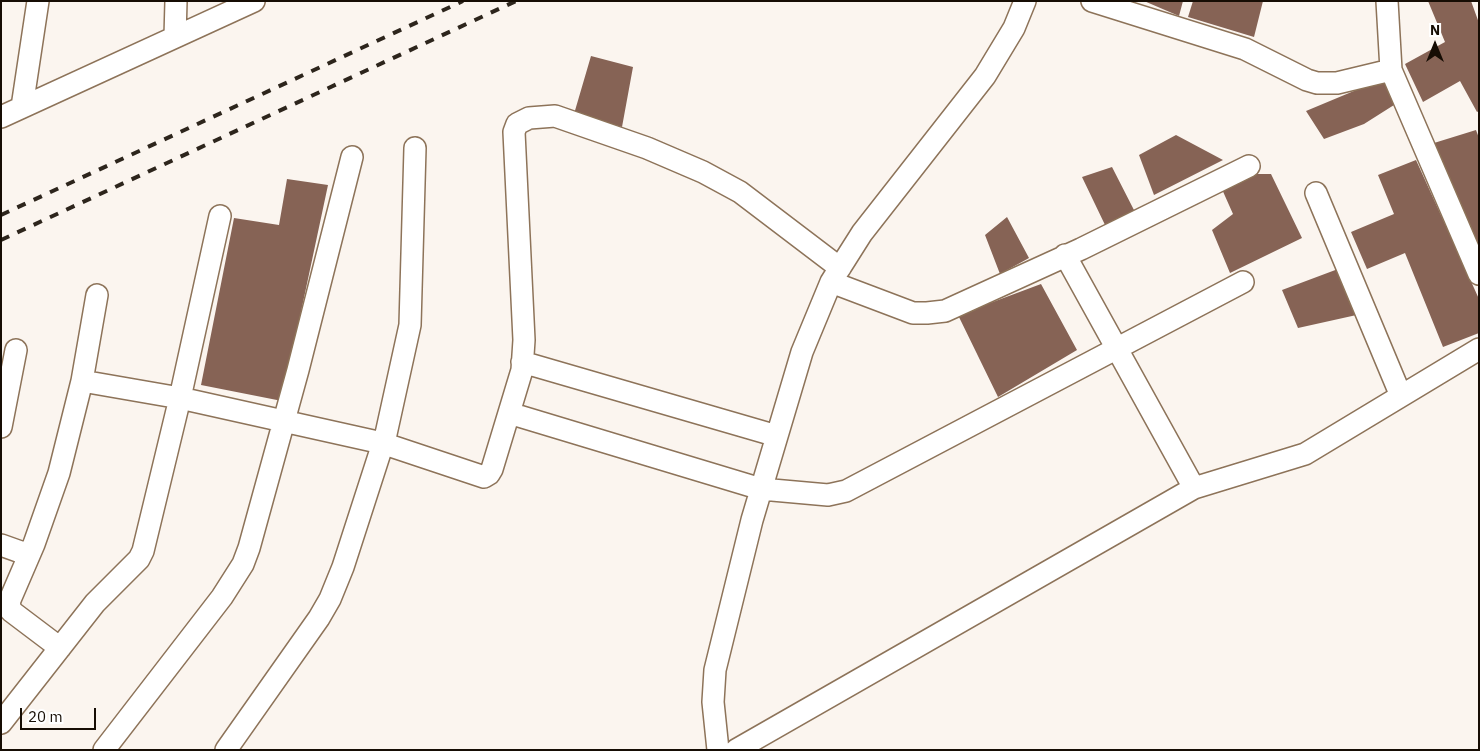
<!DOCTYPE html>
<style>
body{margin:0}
#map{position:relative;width:1480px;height:751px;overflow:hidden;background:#fbf5ef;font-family:"IBM Plex Sans",sans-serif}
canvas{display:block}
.frame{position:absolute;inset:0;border:2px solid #160d04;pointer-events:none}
.north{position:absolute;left:1410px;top:20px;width:50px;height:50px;-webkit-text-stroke:4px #fff;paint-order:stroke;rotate:0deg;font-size:14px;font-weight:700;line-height:20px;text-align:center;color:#160d04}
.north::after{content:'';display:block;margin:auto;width:18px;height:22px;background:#160d04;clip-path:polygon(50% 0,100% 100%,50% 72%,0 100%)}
.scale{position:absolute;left:20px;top:708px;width:76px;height:22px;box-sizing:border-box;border:2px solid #160d04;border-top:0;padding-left:6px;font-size:15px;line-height:18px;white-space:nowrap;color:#160d04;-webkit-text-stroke:4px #fff;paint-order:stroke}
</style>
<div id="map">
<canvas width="1480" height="751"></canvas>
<div class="frame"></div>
<div class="north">N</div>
<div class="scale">20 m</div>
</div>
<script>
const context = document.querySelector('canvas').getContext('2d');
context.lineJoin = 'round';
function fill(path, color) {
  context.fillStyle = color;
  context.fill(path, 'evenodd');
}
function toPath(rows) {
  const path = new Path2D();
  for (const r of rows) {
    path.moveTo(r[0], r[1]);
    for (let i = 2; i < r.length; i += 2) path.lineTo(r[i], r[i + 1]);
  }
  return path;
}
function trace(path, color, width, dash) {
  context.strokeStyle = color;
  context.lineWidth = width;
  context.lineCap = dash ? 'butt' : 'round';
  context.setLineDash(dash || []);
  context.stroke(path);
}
fill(toPath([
 [1144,1,1183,1,1179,16],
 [1193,1,1263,1,1254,37,1188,17],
 [1428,1,1471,1,1479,23,1479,111,1477,112,1460,81,1423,102,1405,64,1445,42],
 [591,56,633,67,622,127,574,114],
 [1385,78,1394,105,1364,124,1324,139,1306,111],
 [1476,130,1479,138,1479,248,1434,143],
 [1176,135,1223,160,1154,195,1139,155],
 [1416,160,1479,299,1479,333,1443,347,1405,253,1367,269,1351,232,1394,214,1378,175],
 [1112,167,1135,212,1106,227,1082,177],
 [1255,174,1271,174,1302,238,1230,273,1212,230,1233,214,1221,187],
 [287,179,328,185,282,401,201,385,234,218,279,225],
 [1007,217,1029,258,1000,274,985,235],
 [1338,269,1361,314,1298,328,1282,290],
 [1041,284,1077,350,998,397,958,315]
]), '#866355');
const minor = toPath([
 [1092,1,1245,49,1307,80,1317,83,1337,83,1391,70],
 [1387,1,1391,70,1479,274],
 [175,37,176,1],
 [22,107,38,1],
 [1,117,254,1],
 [1316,193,1401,396],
 [1065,255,1194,488],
 [831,282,913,313,927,313,945,311,1081,249,1249,166],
 [522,362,777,436],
 [82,381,180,398,382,443,484,477,489,474,492,469,522,370,524,340,514,132,517,124,529,118,555,116,647,148,703,172,740,192,840,268],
 [509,413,761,489,828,495,846,491,1243,282],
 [1,427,16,350],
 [1,545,29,555],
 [60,648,11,611,9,602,34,544,59,473,82,381,97,295],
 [1,723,95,603,139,559,143,551,180,398,220,216],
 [104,750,222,597,243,564,249,548,298,370,352,157],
 [226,750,319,618,330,599,343,567,386,434,410,325,415,148],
 [718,750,713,702,715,670,752,520,802,352,831,282,862,233,985,76,1014,28,1025,1],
 [736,750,1194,488,1305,454,1479,349]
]);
trace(minor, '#8d7359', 24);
trace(minor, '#fff', 21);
trace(toPath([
 [1,215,463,1],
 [1,240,516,1]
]), '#2d251c', 4, [9, 9]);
</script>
